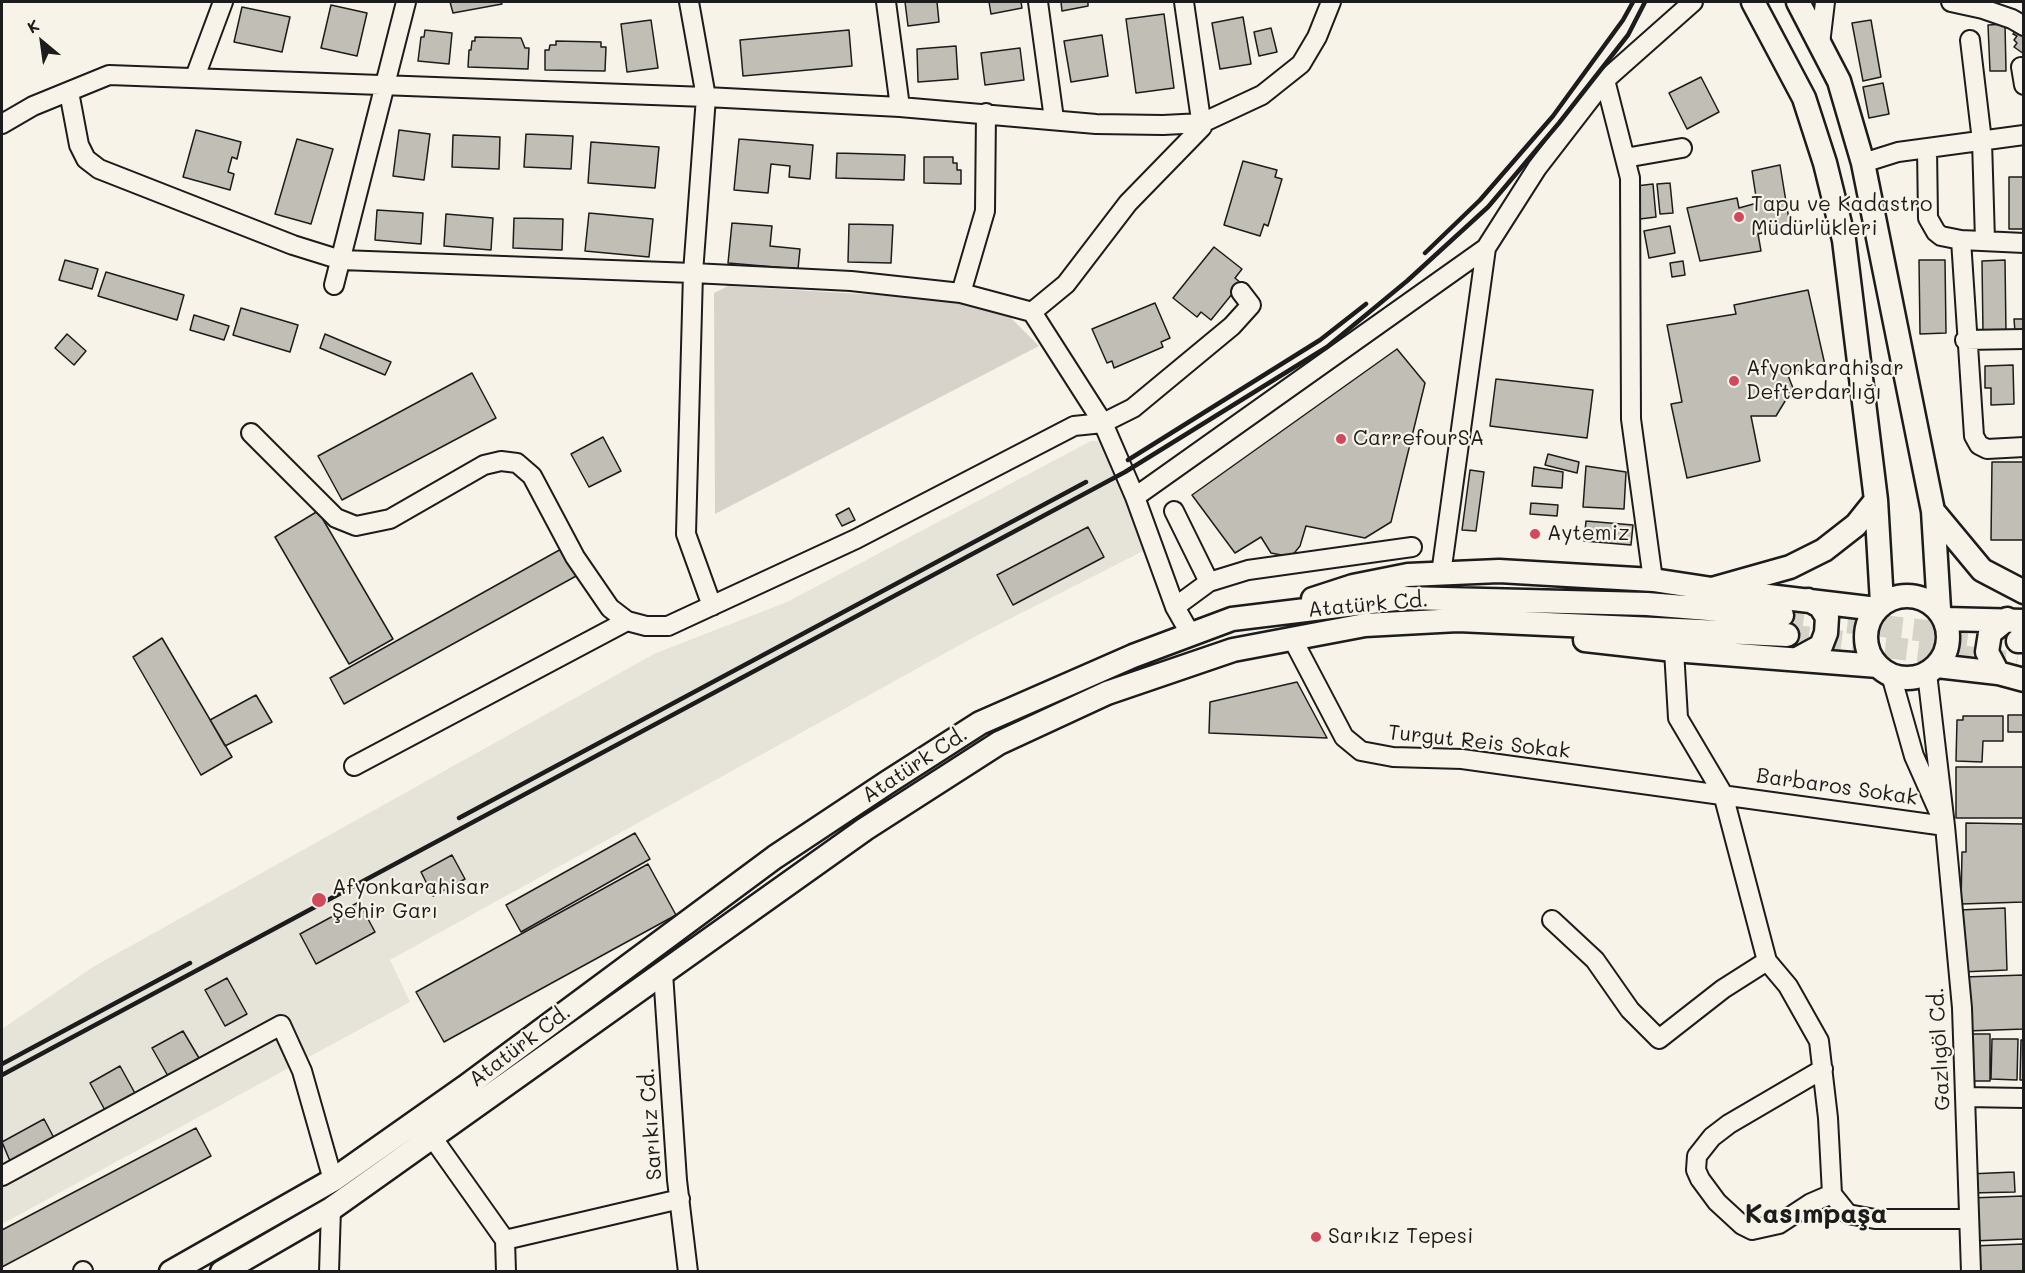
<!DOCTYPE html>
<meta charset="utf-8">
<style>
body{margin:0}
#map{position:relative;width:2025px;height:1273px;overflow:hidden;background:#f7f3e8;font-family:Mali,sans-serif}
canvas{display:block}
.frame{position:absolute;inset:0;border:3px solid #1c1c1c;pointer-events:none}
.north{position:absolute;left:12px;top:12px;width:60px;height:60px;-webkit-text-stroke:4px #f7f3e8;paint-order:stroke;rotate:331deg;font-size:16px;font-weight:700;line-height:24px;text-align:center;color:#1c1c1c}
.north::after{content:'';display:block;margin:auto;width:21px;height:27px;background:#1c1c1c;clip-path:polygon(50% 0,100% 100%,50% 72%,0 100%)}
</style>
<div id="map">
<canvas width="2025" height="1273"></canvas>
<div class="frame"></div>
<div class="north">K</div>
</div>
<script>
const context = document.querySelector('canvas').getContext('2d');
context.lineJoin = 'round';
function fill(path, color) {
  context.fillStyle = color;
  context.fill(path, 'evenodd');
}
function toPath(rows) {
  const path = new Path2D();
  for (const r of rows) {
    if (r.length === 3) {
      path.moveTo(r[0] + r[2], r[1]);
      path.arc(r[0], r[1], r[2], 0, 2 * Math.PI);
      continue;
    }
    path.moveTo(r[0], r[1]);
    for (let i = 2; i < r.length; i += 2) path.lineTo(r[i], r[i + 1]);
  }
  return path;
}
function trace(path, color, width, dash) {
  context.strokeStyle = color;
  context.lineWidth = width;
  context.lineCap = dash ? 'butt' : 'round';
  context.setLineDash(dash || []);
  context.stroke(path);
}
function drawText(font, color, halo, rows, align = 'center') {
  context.font = font + ' Mali,sans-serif';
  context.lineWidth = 4.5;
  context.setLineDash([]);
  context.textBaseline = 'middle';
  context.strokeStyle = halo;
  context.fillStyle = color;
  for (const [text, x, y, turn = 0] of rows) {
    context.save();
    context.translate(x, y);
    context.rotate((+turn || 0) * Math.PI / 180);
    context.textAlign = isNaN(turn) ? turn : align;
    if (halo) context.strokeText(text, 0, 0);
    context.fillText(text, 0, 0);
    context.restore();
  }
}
fill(toPath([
 [1091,441,1116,441,1157,544,976,636,390,960,410,1002,2,1224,2,1029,93,967,654,654,787,602]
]), '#e6e3d9');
fill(toPath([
 [728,286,962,300,1006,313,1039,346,715,514,714,293]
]), '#d7d3cb');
const building = toPath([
 [450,2,501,2,502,4,453,13,450,2],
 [905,2,937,2,939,22,908,26,905,2],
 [989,2,1021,2,1022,8,991,14,989,2],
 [1061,2,1088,2,1088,6,1062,11,1061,2],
 [331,5,367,13,357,56,321,48,331,5],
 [242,7,290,17,282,52,234,42,242,7],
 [1164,14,1174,88,1136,93,1126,19,1164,14],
 [1243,17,1251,64,1220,69,1212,23,1243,17],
 [651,20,658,68,627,72,621,24,651,20],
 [1871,20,1881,77,1863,81,1852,23,1871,20],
 [2005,24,2006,71,1990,71,1988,25,2005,24],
 [1271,28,1277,52,1259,56,1254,32,1271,28],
 [2017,29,2024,35,2024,54,2014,47,2017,43,2014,40,2017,36,2013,34,2017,29],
 [425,30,452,33,449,64,418,61,421,37,424,37,425,30],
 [849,30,852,66,743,76,740,40,849,30],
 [1102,35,1108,76,1071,82,1064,41,1102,35],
 [475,37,521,38,525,48,529,48,528,69,468,67,469,50,471,50,472,41,475,41,475,37],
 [556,41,601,42,601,47,606,47,605,71,545,70,545,50,549,50,550,45,556,45,556,41],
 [956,46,958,79,918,82,917,49,956,46],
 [1020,48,1024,80,985,85,981,53,1020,48],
 [1701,77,1719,112,1687,129,1669,93,1701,77],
 [1883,83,1889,114,1869,118,1863,87,1883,83],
 [196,130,241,142,237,159,232,157,228,172,234,174,230,190,183,177,196,130],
 [399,130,430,134,424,180,393,176,399,130],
 [526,134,573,136,571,169,524,167,526,134],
 [453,135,500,137,499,169,452,167,453,135],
 [297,139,333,149,311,224,275,214,297,139],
 [739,139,813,145,810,179,789,177,790,166,771,164,768,193,734,190,739,139],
 [591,142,659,147,655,188,588,183,591,142],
 [837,153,905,155,904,180,836,178,837,153],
 [924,157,953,157,953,163,957,163,957,170,961,170,961,184,924,183,924,157],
 [1243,161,1277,170,1275,177,1282,179,1268,226,1264,224,1260,236,1224,225,1243,161],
 [1780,165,1790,226,1758,234,1761,251,1700,261,1687,208,1737,198,1739,208,1757,203,1752,171,1780,165],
 [2009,177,2024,177,2024,229,2009,229,2009,177],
 [1670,183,1673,213,1660,214,1657,184,1670,183],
 [1653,184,1656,217,1640,219,1636,186,1653,184],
 [377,210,423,213,421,244,375,240,377,210],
 [589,213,653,219,649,257,585,251,589,213],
 [446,214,493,218,491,250,444,246,446,214],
 [514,218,563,219,562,250,513,248,514,218],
 [732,223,772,226,770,246,800,249,798,269,728,263,732,223],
 [849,224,893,225,891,263,848,262,849,224],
 [1670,226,1675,253,1649,258,1644,231,1670,226],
 [1214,247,1242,269,1235,278,1241,283,1211,320,1201,312,1197,317,1173,298,1214,247],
 [65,260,98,269,92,289,59,280,65,260],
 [1919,260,1945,260,1946,333,1920,334,1919,260],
 [2005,260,2006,333,1983,333,1982,261,2005,260],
 [1683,261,1685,275,1672,277,1670,263,1683,261],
 [106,272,184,295,177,320,98,296,106,272],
 [1808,290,1825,365,1787,373,1793,388,1776,416,1751,416,1760,461,1687,478,1671,404,1682,402,1667,325,1736,314,1734,305,1808,290],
 [1155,303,1170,338,1161,342,1163,347,1114,368,1112,361,1107,363,1092,329,1155,303],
 [241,308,298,325,290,352,233,335,241,308],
 [194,315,229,326,224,340,190,330,194,315],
 [2014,319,2024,319,2024,331,2015,332,2014,319],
 [67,334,86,351,74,365,55,348,67,334],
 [325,334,391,362,385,375,320,348,325,334],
 [1397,349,1425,383,1391,522,1365,538,1306,526,1300,546,1291,557,1271,553,1261,537,1235,553,1192,495,1397,349],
 [2013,365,2014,404,1991,405,1991,388,1985,388,1985,366,2013,365],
 [472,373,496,418,342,500,318,456,472,373],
 [1496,379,1593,390,1587,438,1490,426,1496,379],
 [603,437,621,471,589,487,571,454,603,437],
 [1548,454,1579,462,1577,473,1545,465,1548,454],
 [1992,462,2024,462,2024,540,1991,540,1992,462],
 [1586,466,1626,472,1624,509,1583,507,1586,466],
 [1534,467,1563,472,1562,488,1532,486,1534,467],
 [1470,470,1484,472,1476,531,1462,530,1470,470],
 [1531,503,1558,505,1557,516,1530,514,1531,503],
 [849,508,855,520,842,526,836,515,849,508],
 [318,511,393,639,349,664,275,537,318,511],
 [1586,521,1633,525,1631,545,1584,541,1586,521],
 [1088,527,1104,557,1013,605,997,575,1088,527],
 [563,548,578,575,344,704,330,678,563,548],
 [162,638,232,757,201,775,133,657,162,638],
 [1297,682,1327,738,1209,733,1210,702,1297,682],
 [256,695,272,722,225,746,210,720,256,695],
 [2008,715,2024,715,2024,732,2008,732,2008,715],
 [1963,716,2003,716,2003,741,1983,741,1982,762,1956,761,1957,720,1963,720,1963,716],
 [1956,767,2024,767,2024,818,1956,818,1956,767],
 [1966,823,2024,824,2024,902,1961,904,1962,852,1966,852,1966,823],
 [635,833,650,859,521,932,506,905,635,833],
 [452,855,465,879,433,896,421,872,452,855],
 [648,864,676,915,444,1042,416,992,648,864],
 [359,902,375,932,316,964,300,934,359,902],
 [2005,908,2007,970,1961,972,1959,910,2005,908],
 [2024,975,2024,1029,1966,1031,1964,977,2024,975],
 [227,978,247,1014,225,1026,205,990,227,978],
 [183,1031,199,1058,168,1076,152,1048,183,1031],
 [1968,1034,1990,1034,1990,1081,1968,1081,1968,1034],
 [1992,1039,2018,1039,2017,1080,1991,1079,1992,1039],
 [2021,1040,2024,1040,2024,1080,2020,1080,2021,1040],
 [120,1066,136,1095,106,1112,90,1083,120,1066],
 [44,1119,54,1138,10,1161,2,1142,44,1119],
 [196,1128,211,1156,2,1267,2,1230,196,1128],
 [2014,1172,2015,1192,1969,1193,1969,1174,2014,1172],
 [2024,1196,2024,1239,1972,1241,1970,1198,2024,1196],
 [2024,1244,2024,1272,1973,1272,1972,1246,2024,1244]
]);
fill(building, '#c0beb5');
trace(building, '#1c1c1c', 1.5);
trace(toPath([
 [1782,615,2018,641],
 [1787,635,2017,663]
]), '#d6d3c9', 22, [22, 11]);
const minor = toPath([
 [689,2,706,97,693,273,686,534,712,606],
 [886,2,900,107],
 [1038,2,1054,119],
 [1951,2,1983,9,2012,19,2024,26],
 [1970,40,1982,141,1985,240],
 [1820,44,1825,2],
 [2021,67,2024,85],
 [195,77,223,2],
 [1605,80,1630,178,1631,419,1653,580],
 [69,92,79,145,86,159,99,169,293,245,341,260,693,273,851,281,961,293,985,211,986,113],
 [2,124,33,106,109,75,706,97,900,107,1096,124,1163,125,1202,123,1262,95,1301,64,1317,37,1331,2],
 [1927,148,1928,218,1936,232,1941,236,1961,240,2024,243],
 [1625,158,1682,148],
 [1863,163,1898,152,2024,135],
 [1961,240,1974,436,1979,445,1987,449,2024,447],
 [334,285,406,2],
 [961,293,1032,312,1103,423,1133,408,1232,326,1251,305,1241,292],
 [1032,312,1066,284,1128,203,1202,127,1184,2],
 [1965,340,2024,339],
 [251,433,336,518,356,526,390,519,484,465,501,461,517,463,532,476,575,557,610,608,627,621,646,626,668,626,856,539,1074,426,1103,423,1135,497,1175,607,1191,635],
 [1135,497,1486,248],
 [1174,511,1209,582],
 [1441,574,1486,248,1537,168,1605,80,1693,2],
 [1175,607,1209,582,1248,570,1412,547],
 [1293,640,1344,737,1361,751,1393,757,1462,759,1945,826],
 [1674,650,1678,718,1723,794,1767,961,1788,986,1819,1041,1828,1118,1832,1194],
 [1927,673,1945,826,1962,1008,1971,1272],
 [1891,675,1914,756,1938,810],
 [354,766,627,621],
 [1552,920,1595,960,1630,1010,1659,1039,1723,989,1767,961],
 [663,973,677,1180,688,1272],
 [1823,1069,1729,1124,1712,1137,1697,1156,1696,1170,1700,1179,1717,1202,1742,1225,1752,1230,1779,1224,1811,1203,1832,1194],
 [1965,1097,2024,1098],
 [432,1137,505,1240,506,1272],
 [2,1176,281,1025,302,1071,333,1180],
 [1832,1194,1848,1214,1875,1219,1969,1219],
 [505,1240,680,1199],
 [83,1271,83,1272],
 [329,1272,331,1209]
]);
const major = toPath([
 [1753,2,1804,98,1825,163,1844,240,1876,500,1882,603],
 [1798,2,1839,81,1863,163,1933,511,1939,609],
 [1933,511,1982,570,2024,592],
 [1726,591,1877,609],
 [1907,637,41],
 [1313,599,1353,586,1408,575,1499,571,1653,580,1712,589,1790,567,1824,550,1856,525,1876,500],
 [1945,619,2024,621],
 [1585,640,1674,650,1878,666],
 [2018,641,2024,641],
 [1799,658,1821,646,1826,633,1827,617,1820,606,1808,600],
 [1937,666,1998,673,2024,680],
 [1998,673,1987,652,1990,633,2007,619],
 [171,1272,333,1180,465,1087,775,857,888,782,980,723,1133,656,1232,619,1404,598,1647,604,1782,615],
 [222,1272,331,1209,865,829,999,743,1107,693,1233,650,1365,625,1458,620,1787,635]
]);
trace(minor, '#1c1c1c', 22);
trace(major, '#1c1c1c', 27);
trace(minor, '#f7f3e8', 18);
trace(major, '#f7f3e8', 22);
trace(toPath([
 [1425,253,1480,200,1553,116,1623,20,1633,2],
 [1128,460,1320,340,1366,304],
 [459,818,1086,482],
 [2,1064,190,963],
 [2,1075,1125,472,1327,347,1407,281,1488,207,1559,123,1628,35,1645,2]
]), '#1c1c1c', 4.5);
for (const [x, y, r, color] of [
 [1739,217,6,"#d1495b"],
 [1734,381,6,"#d1495b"],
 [1341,439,6,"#d1495b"],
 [1535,534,6,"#d1495b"],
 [319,900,8,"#d1495b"],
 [1316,1237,6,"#d1495b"]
]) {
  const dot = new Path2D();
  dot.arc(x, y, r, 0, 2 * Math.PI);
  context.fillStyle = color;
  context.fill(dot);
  trace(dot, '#f7f3e8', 2);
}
drawText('21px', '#1c1c1c', '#f7f3e8', [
 ["Tapu ve Kadastro",1751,205],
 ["Müdürlükleri",1751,229],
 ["Afyonkarahisar",1746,369],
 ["Defterdarlığı",1746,393],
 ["CarrefourSA",1353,439],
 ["Aytemiz",1547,534],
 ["Afyonkarahisar",332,888],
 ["Şehir Garı",332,912],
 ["Sarıkız Tepesi",1328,1237]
], 'left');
drawText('21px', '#1c1c1c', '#f7f3e8', [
 ["Atatürk Cd.",1368,605,-5],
 ["Turgut Reis Sokak",1479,742,6],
 ["Atatürk Cd.",915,765,-33],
 ["Barbaros Sokak",1837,787,8],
 ["Atatürk Cd.",520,1046,-37],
 ["Gazlıgöl Cd.",1940,1049,-93],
 ["Sarıkız Cd.",651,1124,-94]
]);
drawText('bold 27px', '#1c1c1c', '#f7f3e8', [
 ["Kasımpaşa",1816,1215]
]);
</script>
